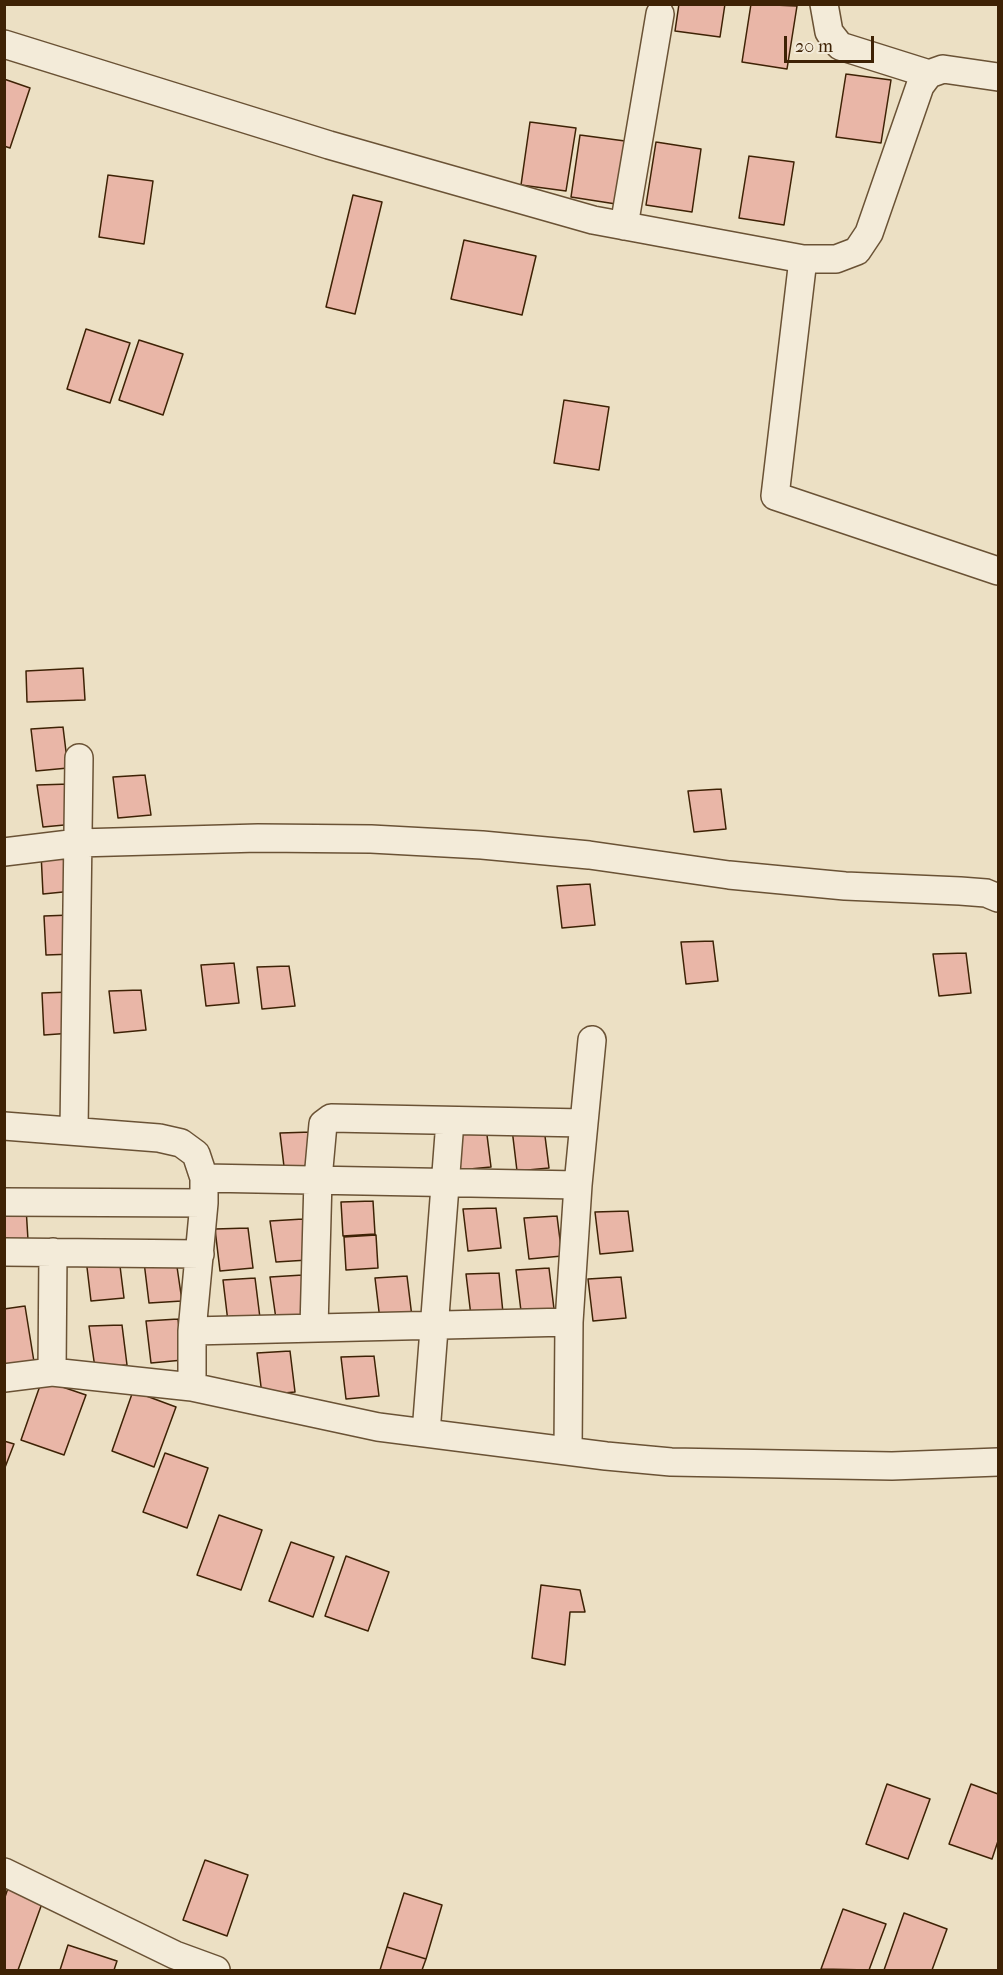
<!DOCTYPE html>
<style>
body{margin:0}
#map{position:relative;width:1003px;height:1975px;overflow:hidden;background:#ece0c4;font-family:"IM FELL French Canon",serif}
canvas{display:block}
.frame{position:absolute;inset:0;border:6px solid #3e2205;pointer-events:none}
.scale{position:absolute;left:784px;top:36px;width:90px;height:27px;box-sizing:border-box;border:3px solid #3e2205;border-top:0;padding-left:8px;font-size:18px;line-height:21px;white-space:nowrap;color:#3e2205;-webkit-text-stroke:4px #f3ebd9;paint-order:stroke}
</style>
<div id="map">
<canvas width="1003" height="1975"></canvas>
<div class="frame"></div>
<div class="scale">20 m</div>
</div>
<script>
const context = document.querySelector('canvas').getContext('2d');
context.lineJoin = 'round';
function fill(path, color) {
  context.fillStyle = color;
  context.fill(path, 'evenodd');
}
function toPath(rows) {
  const path = new Path2D();
  for (const r of rows) {
    path.moveTo(r[0], r[1]);
    for (let i = 2; i < r.length; i += 2) path.lineTo(r[i], r[i + 1]);
  }
  return path;
}
function trace(path, color, width, dash) {
  context.strokeStyle = color;
  context.lineWidth = width;
  context.lineCap = dash ? 'butt' : 'round';
  context.setLineDash(dash || []);
  context.stroke(path);
}
const building = toPath([
 [679,4,725,4,720,37,675,31,679,4],
 [751,4,797,6,787,69,742,62,751,4],
 [846,74,891,80,881,143,836,137,846,74],
 [4,79,30,88,10,148,4,146,4,79],
 [530,122,576,128,566,191,521,185,530,122],
 [580,135,625,141,616,204,571,197,580,135],
 [656,142,701,149,692,212,646,205,656,142],
 [749,156,794,162,784,225,739,218,749,156],
 [108,175,153,181,144,244,99,237,108,175],
 [353,195,382,202,355,314,326,307,353,195],
 [464,240,536,256,522,315,451,299,464,240],
 [86,329,130,343,110,403,67,389,86,329],
 [139,340,183,354,163,415,119,400,139,340],
 [564,400,609,407,599,470,554,463,564,400],
 [83,668,85,700,27,702,26,671,83,668],
 [63,727,68,768,36,771,31,729,63,727],
 [145,775,151,815,118,818,113,777,145,775],
 [70,784,75,824,43,827,37,785,70,784],
 [721,789,726,829,694,832,688,791,721,789],
 [71,851,73,891,43,894,41,853,71,851],
 [590,884,595,925,562,928,557,886,590,884],
 [71,915,74,954,46,955,44,916,71,915],
 [713,941,718,981,686,984,681,942,713,941],
 [966,953,971,993,939,996,933,954,966,953],
 [234,963,239,1003,206,1006,201,965,234,963],
 [289,966,295,1006,262,1009,257,967,289,966],
 [141,990,146,1030,114,1033,109,991,141,990],
 [71,992,72,1033,44,1035,42,993,71,992],
 [486,1127,491,1167,459,1170,454,1129,486,1127],
 [544,1128,549,1168,517,1171,512,1129,544,1128],
 [312,1132,317,1172,285,1175,280,1133,312,1132],
 [373,1201,375,1234,343,1236,341,1202,373,1201],
 [26,1207,28,1240,4,1244,4,1211,26,1207],
 [496,1208,501,1248,468,1251,463,1209,496,1208],
 [628,1211,633,1251,600,1254,595,1212,628,1211],
 [557,1216,562,1256,529,1259,524,1218,557,1216],
 [303,1219,308,1260,276,1262,270,1221,303,1219],
 [248,1228,253,1268,220,1271,215,1229,248,1228],
 [376,1235,378,1268,346,1270,344,1237,376,1235],
 [119,1258,124,1298,91,1301,86,1259,119,1258],
 [176,1260,182,1301,149,1303,144,1262,176,1260],
 [549,1268,554,1309,521,1311,516,1270,549,1268],
 [499,1273,503,1313,471,1316,466,1274,499,1273],
 [303,1275,308,1316,276,1319,270,1277,303,1275],
 [407,1276,412,1317,380,1320,375,1278,407,1276],
 [621,1277,626,1318,593,1321,588,1279,621,1277],
 [255,1278,260,1318,228,1322,223,1280,255,1278],
 [25,1306,35,1368,4,1373,4,1309,25,1306],
 [178,1319,183,1360,151,1363,146,1321,178,1319],
 [122,1325,127,1365,95,1368,89,1326,122,1325],
 [290,1351,295,1392,262,1395,257,1353,290,1351],
 [374,1356,379,1396,346,1399,341,1357,374,1356],
 [42,1380,86,1395,64,1455,21,1440,42,1380],
 [133,1391,176,1407,154,1467,112,1451,133,1391],
 [4,1441,14,1444,4,1470,4,1441],
 [165,1453,208,1468,187,1528,143,1512,165,1453],
 [219,1515,262,1530,241,1590,197,1575,219,1515],
 [291,1542,334,1557,313,1617,269,1601,291,1542],
 [346,1556,389,1572,368,1631,325,1616,346,1556],
 [541,1585,580,1590,585,1612,570,1612,565,1665,532,1658,541,1585],
 [887,1784,930,1799,908,1859,866,1844,887,1784],
 [971,1784,998,1794,998,1841,992,1859,949,1844,971,1784],
 [205,1860,248,1875,227,1936,183,1920,205,1860],
 [9,1885,44,1898,18,1970,4,1970,4,1900,9,1885],
 [404,1893,442,1905,426,1959,387,1947,404,1893],
 [843,1909,886,1924,869,1970,821,1969,843,1909],
 [904,1913,947,1929,932,1970,884,1970,904,1913],
 [68,1945,117,1961,114,1970,60,1970,68,1945],
 [387,1947,426,1959,422,1970,380,1970,387,1947]
]);
fill(building, '#e9b6a7');
trace(building, '#3e2205', 1.5);
const minor = toPath([
 [824,4,829,32,840,46,929,74],
 [4,44,329,145,593,220,803,259,836,259,857,251,869,233,920,86,929,74,943,69,998,77],
 [624,226,660,14],
 [803,259,775,496,998,571],
 [4,852,78,843,258,838,371,839,482,845,589,855,729,875,845,886,960,891,986,893,998,898],
 [4,1126,159,1138,181,1143,196,1154,204,1178,204,1203,192,1331,192,1387],
 [74,1130,79,758],
 [204,1178,578,1185],
 [4,1202,204,1203],
 [4,1252,200,1254],
 [314,1328,318,1179,323,1124,331,1118,584,1123],
 [192,1331,569,1322],
 [52,1372,53,1252],
 [4,1378,52,1372,192,1387,378,1427,606,1456,671,1462,892,1466,998,1462],
 [426,1433,450,1121],
 [568,1451,569,1322,578,1185,592,1040],
 [4,1872,175,1955,216,1970]
]);
trace(minor, '#6a5235', 30);
trace(minor, '#f3ebd9', 27);
</script>
